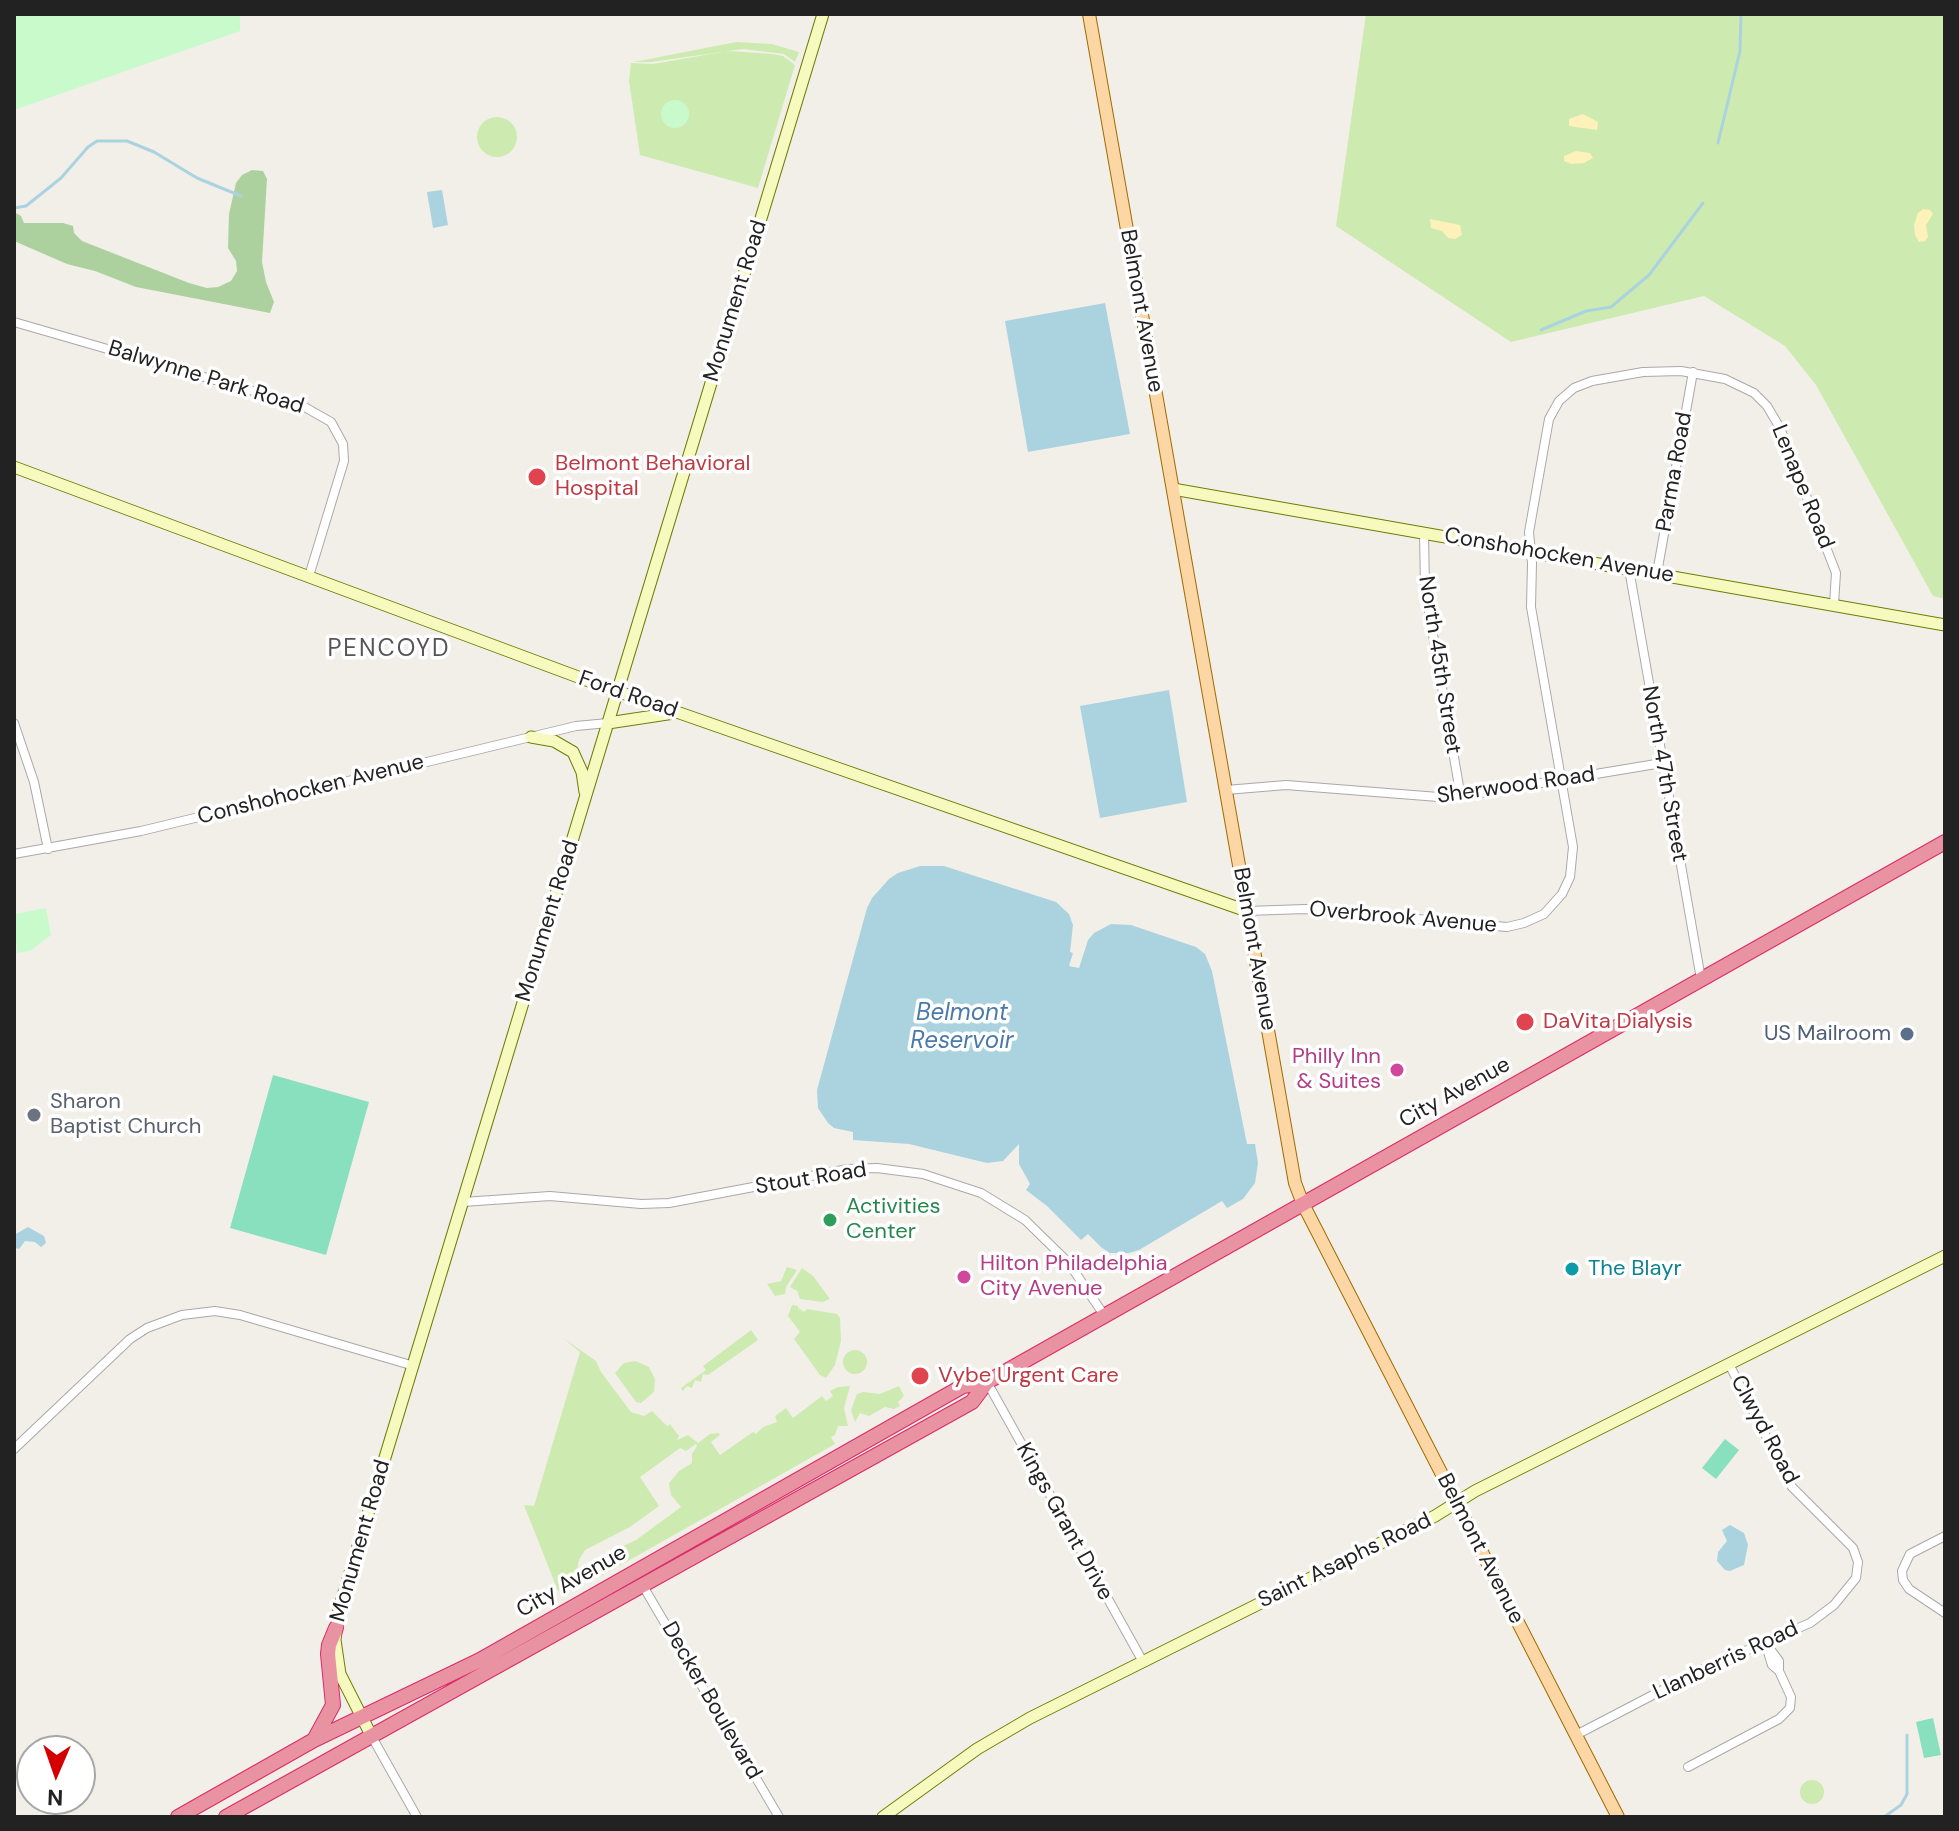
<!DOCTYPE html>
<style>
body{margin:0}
#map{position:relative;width:1959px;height:1831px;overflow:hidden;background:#f2efe9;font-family:"DM Sans",sans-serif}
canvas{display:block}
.frame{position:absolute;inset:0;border:16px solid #222;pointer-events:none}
.north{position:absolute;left:16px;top:1735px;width:80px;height:80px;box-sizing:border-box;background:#fff;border:2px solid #a7a7a7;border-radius:50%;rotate:182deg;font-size:22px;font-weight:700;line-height:32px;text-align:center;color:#222}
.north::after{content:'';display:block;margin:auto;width:28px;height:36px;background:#d40000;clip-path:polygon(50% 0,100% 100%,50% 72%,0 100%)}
</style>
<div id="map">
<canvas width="1959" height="1831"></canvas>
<div class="frame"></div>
<div class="north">N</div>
</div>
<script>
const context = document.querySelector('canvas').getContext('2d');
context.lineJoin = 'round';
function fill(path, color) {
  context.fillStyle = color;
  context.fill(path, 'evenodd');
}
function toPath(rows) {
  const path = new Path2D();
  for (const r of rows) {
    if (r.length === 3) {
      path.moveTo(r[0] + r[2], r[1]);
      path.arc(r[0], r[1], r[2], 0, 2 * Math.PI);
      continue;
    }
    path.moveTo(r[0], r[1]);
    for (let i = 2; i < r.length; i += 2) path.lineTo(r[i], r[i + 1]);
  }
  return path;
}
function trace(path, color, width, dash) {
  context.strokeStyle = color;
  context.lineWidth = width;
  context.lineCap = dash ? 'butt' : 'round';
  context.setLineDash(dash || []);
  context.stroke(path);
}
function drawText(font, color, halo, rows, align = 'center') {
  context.font = font + ' "DM Sans",sans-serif';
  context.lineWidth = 7;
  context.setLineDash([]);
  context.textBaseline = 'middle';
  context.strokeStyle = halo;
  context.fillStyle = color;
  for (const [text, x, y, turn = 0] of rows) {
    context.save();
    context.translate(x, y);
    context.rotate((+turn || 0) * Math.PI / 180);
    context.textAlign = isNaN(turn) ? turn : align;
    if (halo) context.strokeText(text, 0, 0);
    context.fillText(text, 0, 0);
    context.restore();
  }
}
fill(toPath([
 [1366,14,1945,14,1945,599,1933,596,1816,385,1785,346,1704,296,1511,342,1336,226],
 [736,42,772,44,799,52,795,62,784,54,743,49,651,62,634,62],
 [728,51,773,54,783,56,795,65,758,188,640,155,629,81,631,63,653,64],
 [497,137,20],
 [787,1267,797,1270,786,1287,785,1294,775,1296,767,1284,781,1281],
 [802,1268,813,1276,830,1299,822,1302,800,1299,797,1291,790,1287],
 [792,1305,798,1306,798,1311,799,1308,804,1312,807,1309,837,1314,840,1318,841,1341,835,1365,826,1378,820,1375,794,1339,800,1332,788,1316],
 [751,1330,758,1340,708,1375,703,1374,701,1382,695,1380,692,1388,687,1386,683,1391,681,1388,706,1370,703,1366],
 [563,1338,596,1361,601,1372,631,1412,644,1416,652,1411,667,1426,670,1424,679,1436,677,1440,688,1435,698,1443,710,1434,719,1433,720,1435,711,1442,720,1455,753,1432,756,1434,763,1427,777,1422,775,1416,786,1408,793,1418,822,1396,826,1401,833,1396,830,1391,838,1387,850,1386,844,1408,848,1426,838,1426,835,1435,831,1437,835,1444,596,1579,601,1571,599,1565,593,1564,594,1560,636,1540,681,1507,671,1495,669,1483,679,1471,692,1463,692,1454,697,1446,696,1444,686,1451,680,1448,640,1477,659,1506,630,1527,585,1550,579,1560,576,1576,578,1581,558,1591,524,1505,534,1506,580,1352],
 [855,1362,12],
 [636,1361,649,1367,655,1379,654,1392,641,1403,636,1402,615,1373,624,1363],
 [899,1386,904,1396,898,1402,900,1406,894,1409,885,1407,869,1416,860,1413,855,1422,851,1410,857,1394,863,1392,880,1394],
 [1812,1792,12]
]), '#cdebb0');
fill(toPath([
 [252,170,263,171,267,179,262,262,266,282,274,302,270,313,136,287,95,271,67,264,14,241,14,212,21,216,24,223,63,223,73,226,74,233,82,241,189,283,207,288,218,287,231,281,237,271,236,261,228,248,229,214,236,183,242,175]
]), '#add19e');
fill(toPath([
 [1583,114,1598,122,1597,130,1569,126,1569,119],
 [1576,151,1590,153,1593,158,1584,163,1571,164,1564,161,1564,156],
 [1923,209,1930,210,1933,214,1926,225,1928,237,1925,241,1919,242,1915,235,1914,225,1918,213],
 [1430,219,1460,225,1462,235,1455,239,1448,238,1442,231,1431,228]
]), '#fff1ba');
fill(toPath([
 [14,14,240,14,240,31,14,110],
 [675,114,14],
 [46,908,51,935,30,951,17,953,14,914]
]), '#c8facc');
fill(toPath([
 [273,1075,369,1102,326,1255,230,1228],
 [1725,1439,1739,1450,1716,1479,1702,1468],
 [1933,1718,1941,1755,1924,1758,1916,1722]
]), '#88e0be');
fill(toPath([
 [442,190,448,225,433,228,427,192],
 [1105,303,1130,434,1028,452,1005,321],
 [1169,690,1187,802,1100,818,1080,706],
 [920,866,944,866,1056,902,1069,914,1073,925,1070,952,1073,953,1069,966,1079,968,1088,940,1094,933,1111,924,1131,925,1196,947,1205,954,1212,971,1247,1144,1255,1144,1258,1163,1255,1183,1243,1199,1227,1208,1222,1201,1139,1250,1129,1253,1110,1253,1102,1248,1088,1234,1081,1240,1047,1206,1026,1190,1030,1184,1019,1164,1019,1144,1003,1161,987,1163,909,1144,853,1140,853,1132,834,1128,828,1123,818,1108,817,1090,867,908,872,898,889,879,898,873],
 [28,1227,44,1236,46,1243,41,1247,35,1242,25,1241,19,1249,15,1248,14,1235],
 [1730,1525,1744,1533,1748,1545,1744,1565,1730,1571,1725,1570,1717,1561,1718,1552,1727,1541,1722,1530]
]), '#aad3df');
trace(toPath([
 [1718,143,1740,51,1741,14],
 [14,208,26,206,61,178,88,147,97,141,127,141,154,152,197,178,241,196],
 [1541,330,1586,311,1611,307,1649,275,1703,203],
 [1884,1817,1901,1805,1907,1794,1907,1735]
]), '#aad3df', 3);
const street = toPath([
 [14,322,301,405,331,422,343,444,344,461,309,576],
 [1424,533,1425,588,1461,798],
 [1629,569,1701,979],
 [1657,573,1693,372],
 [14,723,34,782,48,849],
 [1226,790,1286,785,1451,798,1662,763],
 [14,854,141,831,576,726,608,723],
 [1247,911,1305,909,1507,927,1524,923,1544,914,1562,894,1570,877,1573,847,1531,607,1532,563,1529,532,1549,419,1559,401,1574,388,1592,381,1643,372,1681,371,1725,379,1754,393,1767,406,1780,428,1836,573,1834,604],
 [463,1202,550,1196,641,1204,669,1203,848,1169,877,1168,923,1174,981,1193,1025,1220,1068,1262,1104,1315],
 [987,1382,1142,1660],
 [14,1449,130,1339,147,1328,182,1315,215,1311,240,1315,414,1366],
 [1945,1536,1910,1554,1902,1571,1903,1580,1909,1589,1945,1613],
 [643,1586,779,1817],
 [1765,1642,1772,1665,1779,1671],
 [1576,1735,1701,1670,1810,1623,1834,1605,1856,1578,1858,1562,1853,1548,1792,1487,1729,1364],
 [372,1737,417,1817],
 [1688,1767,1779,1719,1790,1708,1791,1697,1779,1671,1779,1661,1765,1642]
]);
const secondary = toPath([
 [14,467,605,687,1247,911],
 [1173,489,1945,625],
 [608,723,674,713],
 [531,737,554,741,573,752,582,772,585,792],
 [372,1737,340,1674,335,1640,339,1609,823,14],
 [883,1817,977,1749,1030,1718,1435,1516,1475,1491,1945,1256]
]);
const primary = toPath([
 [1089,14,1295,1183,1303,1204,1618,1817]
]);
const highway = toPath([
 [314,1740,333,1705,328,1654,329,1645,336,1628],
 [178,1817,314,1740,480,1660,963,1386,987,1382,1945,842],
 [226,1817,972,1402,987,1382]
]);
trace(street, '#a9a9a9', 10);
trace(secondary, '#707d05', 13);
trace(primary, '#a06b00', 14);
trace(highway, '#dc2a67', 16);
trace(street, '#fff', 8);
trace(secondary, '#f7fabf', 11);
trace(primary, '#fcd6a4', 12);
trace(highway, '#e892a2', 14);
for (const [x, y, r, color] of [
 [537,477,10,"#e0444e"],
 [1525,1022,10,"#e0444e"],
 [1907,1034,8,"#5c6f8a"],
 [1397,1070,8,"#d1479c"],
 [34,1115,8,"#6b7280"],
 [830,1220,8,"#2e9e5b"],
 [1572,1269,8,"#0f9aa8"],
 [964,1277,8,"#d1479c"],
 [920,1376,10,"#e0444e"]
]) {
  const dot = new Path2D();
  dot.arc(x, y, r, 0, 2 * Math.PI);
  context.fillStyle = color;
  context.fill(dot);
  trace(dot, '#fff', 3);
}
drawText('22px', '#222', '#fff', [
 ["Monument Road",736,301,-73],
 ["Belmont Avenue",1141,311,80],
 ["Balwynne Park Road",206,378,17],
 ["Parma Road",1675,472,-80],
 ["Lenape Road",1802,487,68],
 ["Conshohocken Avenue",1559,556,10],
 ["North 45th Street",1439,665,81],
 ["Ford Road",628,695,19],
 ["North 47th Street",1664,774,80],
 ["Sherwood Road",1516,786,-8],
 ["Conshohocken Avenue",311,790,-14],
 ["Overbrook Avenue",1403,918,5],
 ["Monument Road",548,921,-73],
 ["Belmont Avenue",1254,949,80],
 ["City Avenue",1455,1093,-29],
 ["Stout Road",811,1179,-9],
 ["Clwyd Road",1764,1430,62],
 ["Kings Grant Drive",1064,1522,61],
 ["Monument Road",361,1541,-74],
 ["Belmont Avenue",1480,1549,63],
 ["Saint Asaphs Road",1345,1561,-26],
 ["City Avenue",572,1582,-30],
 ["Llanberris Road",1726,1661,-25],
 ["Decker Boulevard",711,1701,60]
]);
drawText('22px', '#be3a42', '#fff', [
 ["Belmont Behavioral",555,464],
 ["Hospital",555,489],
 ["DaVita Dialysis",1543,1022],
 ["Vybe Urgent Care",938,1376]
], 'left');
drawText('22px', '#4e5e75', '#fff', [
 ["US Mailroom",1891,1034]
], 'right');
drawText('22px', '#b23c85', '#fff', [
 ["Philly Inn",1381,1057],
 ["& Suites",1381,1082],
 ["Hilton Philadelphia",980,1264,"left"],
 ["City Avenue",980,1289,"left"]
], 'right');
drawText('22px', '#5b616d', '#fff', [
 ["Sharon",50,1102],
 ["Baptist Church",50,1127]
], 'left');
drawText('22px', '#27864d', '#fff', [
 ["Activities",846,1207],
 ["Center",846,1232]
], 'left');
drawText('22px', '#0d838f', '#fff', [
 ["The Blayr",1588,1269]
], 'left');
context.letterSpacing = '2px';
drawText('24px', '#555', '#fff', [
 ["PENCOYD",389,650]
]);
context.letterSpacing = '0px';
drawText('italic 24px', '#4a7aab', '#fff', [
 ["Belmont",962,1014],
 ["Reservoir",962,1042]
]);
</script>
